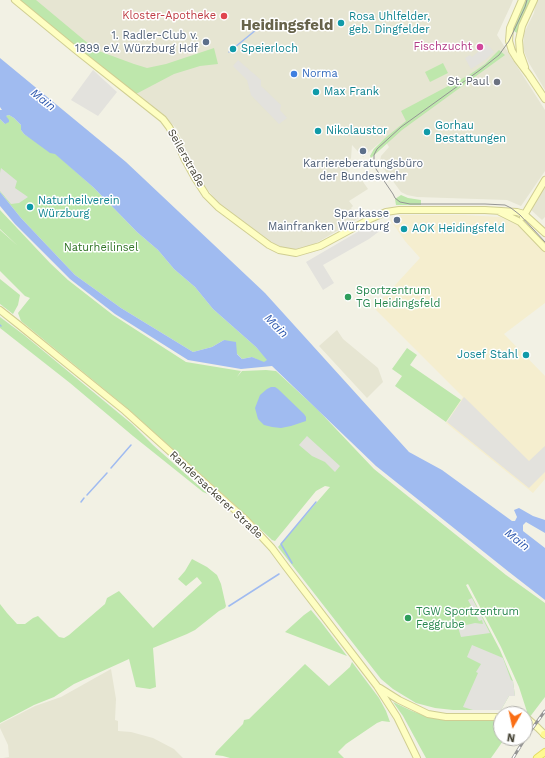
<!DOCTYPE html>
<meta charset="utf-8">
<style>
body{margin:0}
#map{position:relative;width:545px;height:758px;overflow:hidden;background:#f2f1e4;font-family:"Work Sans",sans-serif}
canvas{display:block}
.north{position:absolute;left:493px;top:706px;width:40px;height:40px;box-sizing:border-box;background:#fff;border:1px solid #b4b3ae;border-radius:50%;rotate:189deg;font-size:11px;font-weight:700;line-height:16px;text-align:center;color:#444234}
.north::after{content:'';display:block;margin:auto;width:14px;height:18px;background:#fa6e14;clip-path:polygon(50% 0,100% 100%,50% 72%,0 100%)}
</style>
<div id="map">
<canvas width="545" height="758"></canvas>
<div class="north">N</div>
</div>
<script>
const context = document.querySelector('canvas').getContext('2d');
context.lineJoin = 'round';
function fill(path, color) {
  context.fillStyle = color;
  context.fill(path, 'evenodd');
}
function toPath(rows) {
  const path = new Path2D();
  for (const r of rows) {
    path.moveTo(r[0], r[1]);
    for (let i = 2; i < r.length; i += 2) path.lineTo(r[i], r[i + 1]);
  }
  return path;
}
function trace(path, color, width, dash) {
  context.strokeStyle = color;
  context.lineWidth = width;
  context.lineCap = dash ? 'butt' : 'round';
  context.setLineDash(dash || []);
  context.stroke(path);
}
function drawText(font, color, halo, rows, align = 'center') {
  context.font = font + ' "Work Sans",sans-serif';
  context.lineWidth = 3;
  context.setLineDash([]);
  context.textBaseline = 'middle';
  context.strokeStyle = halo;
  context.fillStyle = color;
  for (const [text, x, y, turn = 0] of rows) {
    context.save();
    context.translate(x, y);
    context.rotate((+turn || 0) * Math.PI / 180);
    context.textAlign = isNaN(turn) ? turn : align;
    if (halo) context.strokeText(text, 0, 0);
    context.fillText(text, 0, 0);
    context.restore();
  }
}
fill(toPath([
 [22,0,513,0,511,5,497,35,545,110,545,171,521,206,507,200,417,197,407,195,401,192,381,165,380,161,381,156,389,147,384,139,363,157,352,145,351,158,347,165,349,173,357,173,368,189,349,201,353,206,351,208,359,218,306,249,294,250,280,248,220,205,198,178,177,129,164,116,130,87],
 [536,0,545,0,545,90,529,63,523,49,524,33,534,13],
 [545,187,545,217,542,220,530,209],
 [337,330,343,339,378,368,383,382,367,398,319,346],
 [111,669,116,699,115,720,118,721,118,731,131,732,153,738,174,749,183,758,3,758,9,757,8,745,0,728,0,724,35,706,61,697]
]), '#e6e5d2');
fill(toPath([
 [399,215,464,215,500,217,520,226,545,252,545,303,504,334,545,376,545,479,533,493,446,423,463,397,374,308,420,258,405,241,391,221,393,217]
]), '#f5eecf');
fill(toPath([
 [19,0,36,0,96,50,134,64,147,68,166,64,214,48,218,64,200,66,174,74,136,94,79,49],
 [525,0,532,0,517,33,512,30],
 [499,50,505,55,402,130,371,158,370,156,374,149,384,139,406,121,401,111,469,75,485,64],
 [443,63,448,73,430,82,425,72],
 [9,115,14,118,21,125,21,130,24,134,55,153,93,187,97,191,137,232,158,250,174,269,195,287,213,309,256,347,268,360,264,363,252,357,242,359,224,340,212,347,193,352,121,308,75,275,21,218,0,192,0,119,5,124,6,116],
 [401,195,408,198,421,200,421,205,396,205,395,199],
 [0,210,50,263,68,280,113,315,186,362,241,371,237,377,242,371,266,370,276,371,317,409,374,469,506,575,545,603,545,697,529,718,519,687,501,647,468,584,466,585,500,650,513,681,515,696,509,696,501,710,453,710,435,708,416,703,393,689,381,679,278,547,330,487,325,486,316,491,275,541,272,540,234,504,127,408,21,321,18,313,30,298,25,296,0,271,0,230,18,246,0,229],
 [0,279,20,295,18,305,13,314,0,304],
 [0,317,24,335,132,424,153,445,208,494,203,492,133,436,70,383,0,328],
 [407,348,417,355,410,365,461,400,446,422,395,386,402,376,392,369],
 [192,559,207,567,217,575,221,584,226,606,225,608,219,611,195,630,187,634,153,648,156,687,150,689,136,687,129,659,74,684,54,697,34,705,0,723,0,604,7,613,17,624,25,624,33,618,38,616,59,637,64,638,69,635,105,604,107,598,119,591,153,628,202,583,197,577,186,586,178,579,185,571],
 [311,610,321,622,347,656,285,632,304,615],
 [352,662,379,698,386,711,390,722,382,721,377,723,346,744,338,752,344,758,230,758,223,756,215,755,216,752,243,724,244,720,249,719,305,664,329,686,350,667],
 [393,702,412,711,428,717,450,720,471,719,501,719,501,738,505,738,491,758,426,758,403,716]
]), '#bee7ac');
fill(toPath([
 [487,44,494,52,485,60,471,69,465,58,470,55,472,57],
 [238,60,261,80,261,86,281,105,280,110,287,118,279,124,251,95,247,80,233,66],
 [93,70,117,92,98,116,71,100],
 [1,168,17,181,15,188,28,197,19,203,11,204,0,191,0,173],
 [381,222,385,227,369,239,323,265,334,283,323,290,306,262,366,227],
 [464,397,529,461,545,446,545,472,529,488,447,422],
 [307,436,340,466,335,472,325,462,312,456,299,445],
 [472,598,490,633,461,637,458,627,475,623,483,624,482,620,479,621,468,600],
 [472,645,503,658,511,680,513,681,515,696,509,696,501,710,473,710,463,707,478,673,476,672,481,664,467,657]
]), '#e3e2dd');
fill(toPath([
 [0,58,126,162,265,293,409,452,442,470,512,521,515,521,517,517,514,510,519,508,533,516,545,520,545,533,526,522,523,525,523,531,545,548,545,600,509,572,376,466,272,366,241,369,188,360,115,314,70,279,15,224,0,206,0,192,21,218,75,275,121,308,193,352,212,347,224,340,236,342,237,354,242,359,252,357,264,362,267,360,256,347,213,309,195,287,174,269,158,250,137,232,97,191,93,187,55,154,50,153,24,134,21,130,21,125,14,118,9,115,6,116,9,120,9,122,5,124,0,119,0,110,2,110,0,107],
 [271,387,275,387,278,389,304,414,306,417,306,421,291,426,281,428,272,427,264,425,258,419,255,408,260,395,267,389]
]), '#a0bbf0');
trace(toPath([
 [229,52,262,25],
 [0,325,1,326],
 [111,468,131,445],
 [87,495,107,473],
 [81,502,84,498],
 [292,563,281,544,316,502],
 [229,606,279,574]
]), '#a0bbf0', 1.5);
const secondary = toPath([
 [15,0,77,51,163,119,169,127,177,141,184,158,195,178,206,195,218,207,269,245,279,250,296,253,320,246,370,219,386,212,399,210,485,210,517,212,524,214,545,233],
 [522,0,510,28,509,41,512,51,517,59,529,75,545,99],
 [525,67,520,53,519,40,522,26,534,0],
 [500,212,520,222,545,248],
 [523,217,545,180],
 [0,310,19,325,125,411,246,520,272,548,286,567,377,686,397,717,417,758],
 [380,688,399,700,428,714,446,717,501,717],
 [525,719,528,719,538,728,545,735]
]);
const primary = toPath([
 [544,734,545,734],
 [537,758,545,752]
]);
trace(secondary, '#d0ce92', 8);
trace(primary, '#e3dc61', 8);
trace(secondary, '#fefec2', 6);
trace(primary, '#fef991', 6);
trace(toPath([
 [527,0,525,7,509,41,499,55,480,70,401,127,377,149,374,155,374,163,376,169,393,194,395,198,400,202,410,204,485,204,505,205,511,208,520,215,545,242]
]), '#949494', 1);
const rail = toPath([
 [513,758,526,737,545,711]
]);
trace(rail, '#949494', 3);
trace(rail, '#fff', 1.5, [4.5]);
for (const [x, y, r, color] of [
 [224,16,4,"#e0444e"],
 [341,23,4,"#0f9aa8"],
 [206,42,4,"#5c6f8a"],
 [480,47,4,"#d1479c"],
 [233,49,4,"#0f9aa8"],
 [294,74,4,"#3f7fe0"],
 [497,82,4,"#6b7280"],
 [316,92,4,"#0f9aa8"],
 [318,131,4,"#0f9aa8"],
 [427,132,4,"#0f9aa8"],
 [363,151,4,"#5c6f8a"],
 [30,207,4,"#0f9aa8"],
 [397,220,4,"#5c6f8a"],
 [404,229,4,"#0f9aa8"],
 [348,297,4,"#2e9e5b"],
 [526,355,4,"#0f9aa8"],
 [408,618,4,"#2e9e5b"]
]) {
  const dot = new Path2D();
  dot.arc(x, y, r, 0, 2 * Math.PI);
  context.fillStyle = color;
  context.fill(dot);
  trace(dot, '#fff', 1.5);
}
drawText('11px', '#be3a42', '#fff', [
 ["Kloster-Apotheke",216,16]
], 'right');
drawText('11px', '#0d838f', '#fff', [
 ["Rosa Uhlfelder,",349,17],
 ["geb. Dingfelder",349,30],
 ["Speierloch",241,49],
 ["Max Frank",324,92],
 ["Gorhau",435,126],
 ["Bestattungen",435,139],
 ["Nikolaustor",326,131],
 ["Naturheilverein",38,201],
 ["Würzburg",38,214],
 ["AOK Heidingsfeld",412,229],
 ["Josef Stahl",518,355,"right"]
], 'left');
drawText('11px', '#4e5e75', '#fff', [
 ["1. Radler-Club v.",198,36],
 ["1899 e.V. Würzburg Hdf",198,49],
 ["Karriereberatungsbüro",363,164,"center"],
 ["der Bundeswehr",363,177,"center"],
 ["Sparkasse",389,214],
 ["Mainfranken Würzburg",389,227]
], 'right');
drawText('11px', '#b23c85', '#fff', [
 ["Fischzucht",472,47]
], 'right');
drawText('11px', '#366cbe', '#fff', [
 ["Norma",302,74]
], 'left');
drawText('11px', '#5b616d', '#fff', [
 ["St. Paul",489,82]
], 'right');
drawText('11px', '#444234', '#fff', [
 ["Seilerstraße",186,158,61],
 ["Randersackerer Straße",216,495,43]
]);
drawText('11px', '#327528', '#fff', [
 ["Naturheilinsel",101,248]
]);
drawText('11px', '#27864d', '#fff', [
 ["Sportzentrum",356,291],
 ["TG Heidingsfeld",356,304],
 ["TGW Sportzentrum",416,612],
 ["Feggrube",416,625]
], 'left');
drawText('italic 12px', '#2e59af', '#fff', [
 ["Main",43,100,38],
 ["Main",276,326,45],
 ["Main",517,540,38]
]);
drawText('bold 15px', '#67634b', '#fff', [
 ["Heidingsfeld",287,26]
]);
</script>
